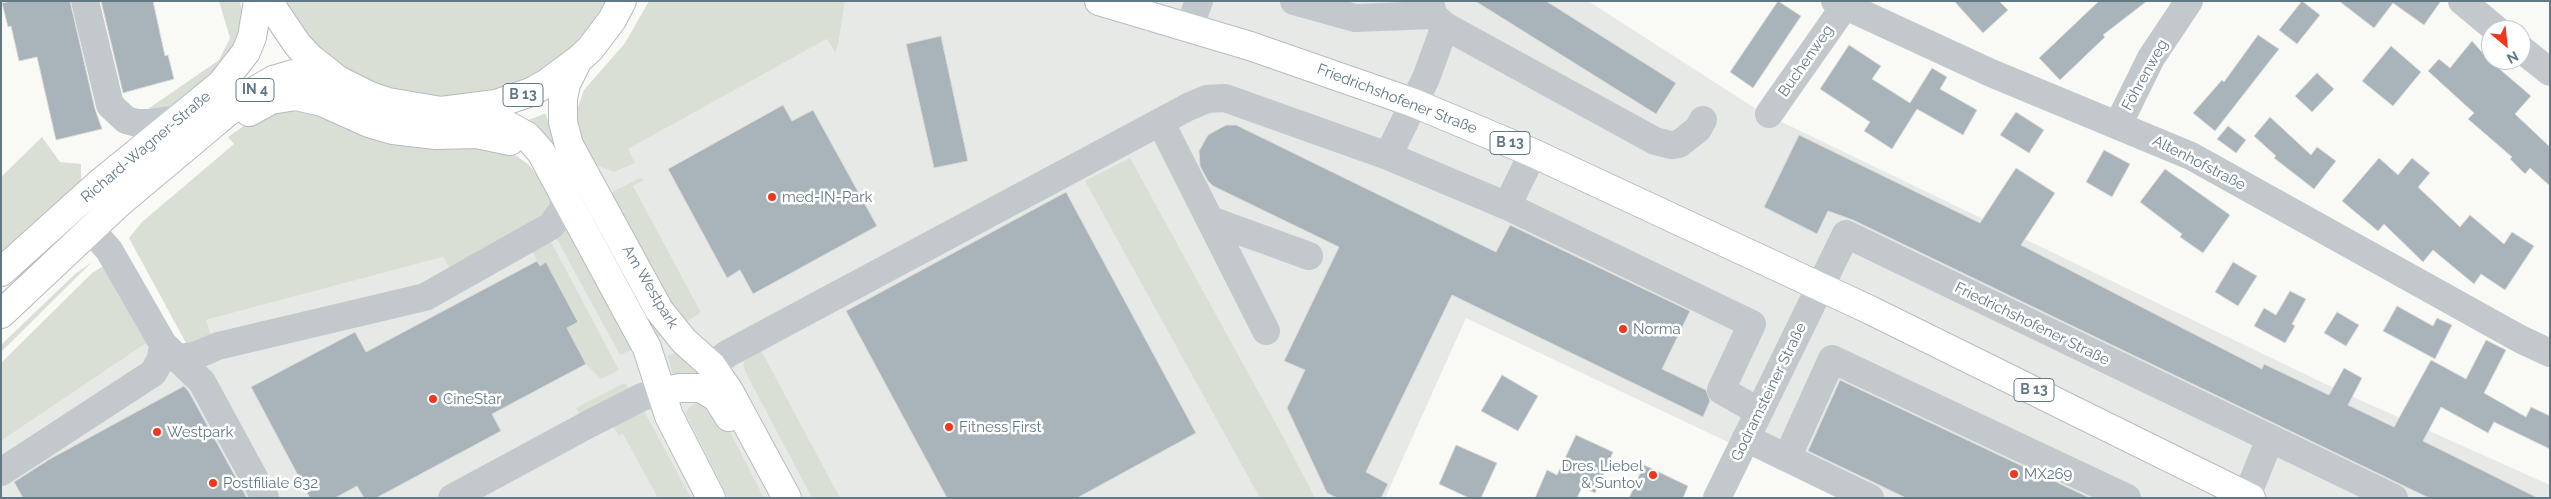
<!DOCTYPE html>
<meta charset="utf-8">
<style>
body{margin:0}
#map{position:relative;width:2551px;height:499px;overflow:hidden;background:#f9f9f6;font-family:Raleway,sans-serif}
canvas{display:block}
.frame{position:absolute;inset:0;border:2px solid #617984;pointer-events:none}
.north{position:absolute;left:2481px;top:20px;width:50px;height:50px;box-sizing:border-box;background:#fff;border:1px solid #c0c9ce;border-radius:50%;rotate:152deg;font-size:14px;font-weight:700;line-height:20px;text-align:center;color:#617984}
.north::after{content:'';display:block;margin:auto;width:18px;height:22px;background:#f3371c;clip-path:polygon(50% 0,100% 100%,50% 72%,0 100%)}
</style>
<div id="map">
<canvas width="2551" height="499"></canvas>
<div class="frame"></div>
<div class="north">N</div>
</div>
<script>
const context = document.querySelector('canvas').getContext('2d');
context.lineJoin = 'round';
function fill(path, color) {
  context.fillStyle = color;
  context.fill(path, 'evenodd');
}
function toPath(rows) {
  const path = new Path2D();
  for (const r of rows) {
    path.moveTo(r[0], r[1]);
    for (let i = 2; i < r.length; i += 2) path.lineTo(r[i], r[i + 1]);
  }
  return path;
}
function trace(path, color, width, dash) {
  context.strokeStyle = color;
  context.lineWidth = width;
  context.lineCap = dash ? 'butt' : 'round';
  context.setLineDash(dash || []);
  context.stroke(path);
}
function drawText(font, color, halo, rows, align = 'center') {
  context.font = font + ' Raleway,sans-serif';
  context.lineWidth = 5;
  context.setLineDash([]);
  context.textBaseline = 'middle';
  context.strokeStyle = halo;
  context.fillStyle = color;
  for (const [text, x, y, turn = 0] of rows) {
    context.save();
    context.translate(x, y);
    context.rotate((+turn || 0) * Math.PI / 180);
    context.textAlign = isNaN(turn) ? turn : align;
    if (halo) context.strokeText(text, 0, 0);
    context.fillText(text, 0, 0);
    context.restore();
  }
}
fill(toPath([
 [845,1,1588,1,1761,112,2342,392,2550,485,2550,498,1846,498,1466,318,1385,498,1,498,1,441,148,342,186,343,193,348,206,320,443,257,605,161,827,39,834,52,839,41]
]), '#e7e9e7');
fill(toPath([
 [219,1,240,1,242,13,241,34,222,70,170,108,145,111,219,60,230,38],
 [282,1,609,1,592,27,554,63,532,77,508,87,456,98,430,98,378,86,354,75,312,43],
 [649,1,845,1,839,41,835,53,827,39,628,149,635,163,614,172,594,164,578,137,576,113,584,90,625,43],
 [286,107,450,144,512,153,528,164,540,178,551,197,550,215,453,273,443,257,206,320,212,339,193,348,186,343,129,238,142,222,234,144,228,137,258,116],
 [544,114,546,114,551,132,561,150,663,334,655,339,526,121],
 [42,137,60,162,81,164,81,181,1,256,1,177],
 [1130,158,1287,444,1315,498,1260,498,1085,181],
 [640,178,644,180,633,186,700,311,699,314,683,323,677,317,608,194],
 [568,226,633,349,620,355,554,234],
 [550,240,619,370,601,379,586,364,567,328,578,322,546,263,540,266,531,249],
 [92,262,1,352,1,345,75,274],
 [105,265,148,342,1,441,1,363,92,273],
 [759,348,763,354,840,498,812,498,746,373,743,365,745,359],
 [682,349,711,383,674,380,668,356],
 [622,384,626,384,629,390,582,417,576,408],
 [700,401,717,407,764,498,728,498,686,414,688,408],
 [644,411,691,498,658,498,623,434,619,436,612,424]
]), '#d9dfd5');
const building = toPath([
 [11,1,70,1,95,109,102,129,56,140,37,57,19,61,11,26,8,27,2,3,11,1],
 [101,1,153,1,165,56,168,55,174,79,123,93,101,1],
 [1475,1,1546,1,1676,83,1656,114,1475,1],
 [1778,1,1801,16,1753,88,1730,72,1778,1],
 [1954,1,1999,1,2008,10,1983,33,1954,1],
 [2099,1,2147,1,2103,35,2105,37,2060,80,2039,58,2099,1],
 [2302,1,2320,15,2297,44,2279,30,2302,1],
 [2339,1,2441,1,2424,25,2393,3,2374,28,2339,1],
 [2258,35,2279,49,2215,131,2193,113,2222,80,2224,82,2258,35],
 [941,36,968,161,934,168,906,44,941,36],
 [2472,41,2488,59,2531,96,2515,114,2550,147,2550,186,2530,168,2525,174,2510,159,2512,157,2468,119,2474,113,2428,71,2439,59,2450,68,2472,41],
 [1849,45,1881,66,1872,79,1910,103,1932,68,1947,77,1940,89,1977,110,1963,135,1917,109,1892,149,1864,131,1870,122,1820,89,1849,45],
 [2391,46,2421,72,2393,106,2362,81,2391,46],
 [2317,73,2334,89,2312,112,2295,96,2317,73],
 [783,105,792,121,813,110,877,226,753,294,740,270,727,278,668,169,783,105],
 [2016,112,2044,130,2029,153,2000,135,2016,112],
 [2270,117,2311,155,2317,147,2336,161,2314,189,2274,158,2276,156,2254,136,2270,117],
 [1226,125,1236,125,1496,252,1510,225,1690,311,1662,369,1706,390,1710,401,1703,417,1452,295,1366,472,1388,484,1381,498,1337,498,1327,493,1287,408,1305,370,1284,361,1339,247,1213,186,1208,181,1200,166,1199,151,1208,135,1226,125],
 [2228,126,2246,140,2236,153,2217,139,2228,126],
 [1799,135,1980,223,2016,168,2055,193,2021,245,2262,369,2264,364,2329,395,2344,368,2362,378,2348,405,2394,427,2431,360,2466,379,2486,340,2506,350,2484,393,2526,417,2531,407,2550,416,2550,449,2494,422,2488,433,2441,407,2423,441,2538,498,2429,498,1853,220,1828,211,1817,234,1764,207,1799,135],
 [2104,150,2130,164,2112,197,2086,182,2104,150],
 [2379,158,2398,175,2412,158,2430,173,2418,187,2460,227,2470,215,2504,244,2512,232,2534,246,2505,290,2481,274,2474,284,2433,250,2423,262,2384,224,2378,231,2342,201,2379,158],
 [2165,169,2230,215,2203,253,2180,237,2182,234,2140,202,2165,169],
 [1066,192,1196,433,1077,498,947,498,846,311,1066,192],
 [537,261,540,266,546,262,578,322,567,328,586,364,492,414,501,431,376,498,364,498,357,486,335,498,310,498,251,387,355,332,366,352,537,261],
 [2233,262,2257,276,2238,306,2215,292,2233,262],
 [2290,291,2306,299,2292,324,2295,326,2285,343,2254,326,2264,308,2276,315,2290,291],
 [2397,306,2433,326,2437,318,2452,325,2435,359,2383,331,2397,306],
 [2337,312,2359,325,2346,346,2324,333,2337,312],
 [1502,375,1538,396,1518,431,1481,411,1502,375],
 [1840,380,2090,498,1906,498,1877,484,1808,451,1840,380],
 [184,386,189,392,247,498,23,498,14,482,50,459,184,386],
 [1576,435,1613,452,1595,493,1582,487,1577,498,1535,498,1547,470,1557,475,1576,435],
 [1456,445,1497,463,1481,498,1469,498,1439,484,1456,445],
 [1644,465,1688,486,1683,498,1629,498,1644,465]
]);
fill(building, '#a8b4b9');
trace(building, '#dbdbd8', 1);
const major = toPath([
 [268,1,297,44,309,57,338,80,370,96,388,102,441,111,496,104,531,92,547,83,578,60,590,49,612,20,622,1],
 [1099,1,1250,46,1414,103,1533,153,1870,310,2251,498],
 [578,60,566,84,563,99,563,122,569,145,659,310,684,341,712,366,729,391,787,498],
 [460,110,509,126,527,136,541,152,647,348,669,416,711,498],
 [249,112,271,100,296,96,322,102,369,123,393,130,436,135,477,134,510,141],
 [1,272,101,182,221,84,246,52,252,37,258,1],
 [1,314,119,203,248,95,273,80,294,74,319,73,334,79],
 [662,392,680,388,701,388,717,398,729,417]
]);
trace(major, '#b5bcbf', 30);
trace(toPath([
 [85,1,110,105,126,120,137,123,149,123,178,119],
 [1294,1,1355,18,1433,15],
 [1835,1,1991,73,2191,156,2520,339,2550,353],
 [2462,1,2497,30],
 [1445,26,1655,141,1671,145,1679,144,1698,129,1703,120],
 [1189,28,1199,1],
 [2521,49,2550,72],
 [1769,114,1844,7],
 [1161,123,1266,331],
 [2118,125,2151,58,2189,1],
 [1388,156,1507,206,1752,324,1721,390,1758,411],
 [1507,206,1533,153],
 [1210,220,1309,256],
 [91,230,109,250,163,344,202,382,265,498],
 [177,359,197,355,218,346,425,297,551,226,564,208,563,192],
 [712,366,727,354,1188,107,1207,99,1225,98,1388,156,1426,78,1445,26,1433,15,1430,1],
 [1746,438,1787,458,1832,359,2127,498],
 [1787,458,1870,498],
 [1,472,153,373,161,359,163,344],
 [452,498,589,424,642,397,662,392],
 [1717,498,1846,234,2394,498],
 [2246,498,2270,439]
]), '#c2c8cb', 28);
trace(major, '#fff', 28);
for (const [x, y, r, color] of [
 [772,197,5,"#f3371c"],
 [1623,329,5,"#f3371c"],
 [433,399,5,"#f3371c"],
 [949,427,5,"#f3371c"],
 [157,432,5,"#f3371c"],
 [2014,474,5,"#f3371c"],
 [1653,475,5,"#f3371c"],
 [213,483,5,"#f3371c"]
]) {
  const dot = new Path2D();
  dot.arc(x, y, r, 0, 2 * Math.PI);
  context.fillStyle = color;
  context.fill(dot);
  trace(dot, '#fff', 2);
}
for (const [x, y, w] of [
 [255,90,38],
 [523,95,40],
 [1510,143,40],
 [2034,390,40]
]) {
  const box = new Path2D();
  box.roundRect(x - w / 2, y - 11.5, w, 23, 4);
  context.fillStyle = '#fff';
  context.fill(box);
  trace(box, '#617984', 1);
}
drawText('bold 14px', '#617984', null, [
 ["IN 4",255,90],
 ["B 13",523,95],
 ["B 13",1510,143],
 ["B 13",2034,390]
]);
drawText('15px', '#617984', '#fff', [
 ["Buchenweg",1806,61,-55],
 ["Föhrenweg",2145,75,-61],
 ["Friedrichshofener Straße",1397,99,21],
 ["Richard-Wagner-Straße",146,147,-40],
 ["Altenhofstraße",2199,163,27],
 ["Am Westpark",650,287,59],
 ["Friedrichshofener Straße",2032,324,26],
 ["Godramsteiner Straße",1769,392,-64]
]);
drawText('15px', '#617984', '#fff', [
 ["med-IN-Park",782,197],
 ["Norma",1633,329],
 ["CineStar",443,399],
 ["Fitness First",959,427],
 ["Westpark",167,432],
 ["Dres. Liebel",1643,466,"right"],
 ["& Suntov",1643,483,"right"],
 ["MX269",2024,474],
 ["Postfiliale 632",223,483]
], 'left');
</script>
